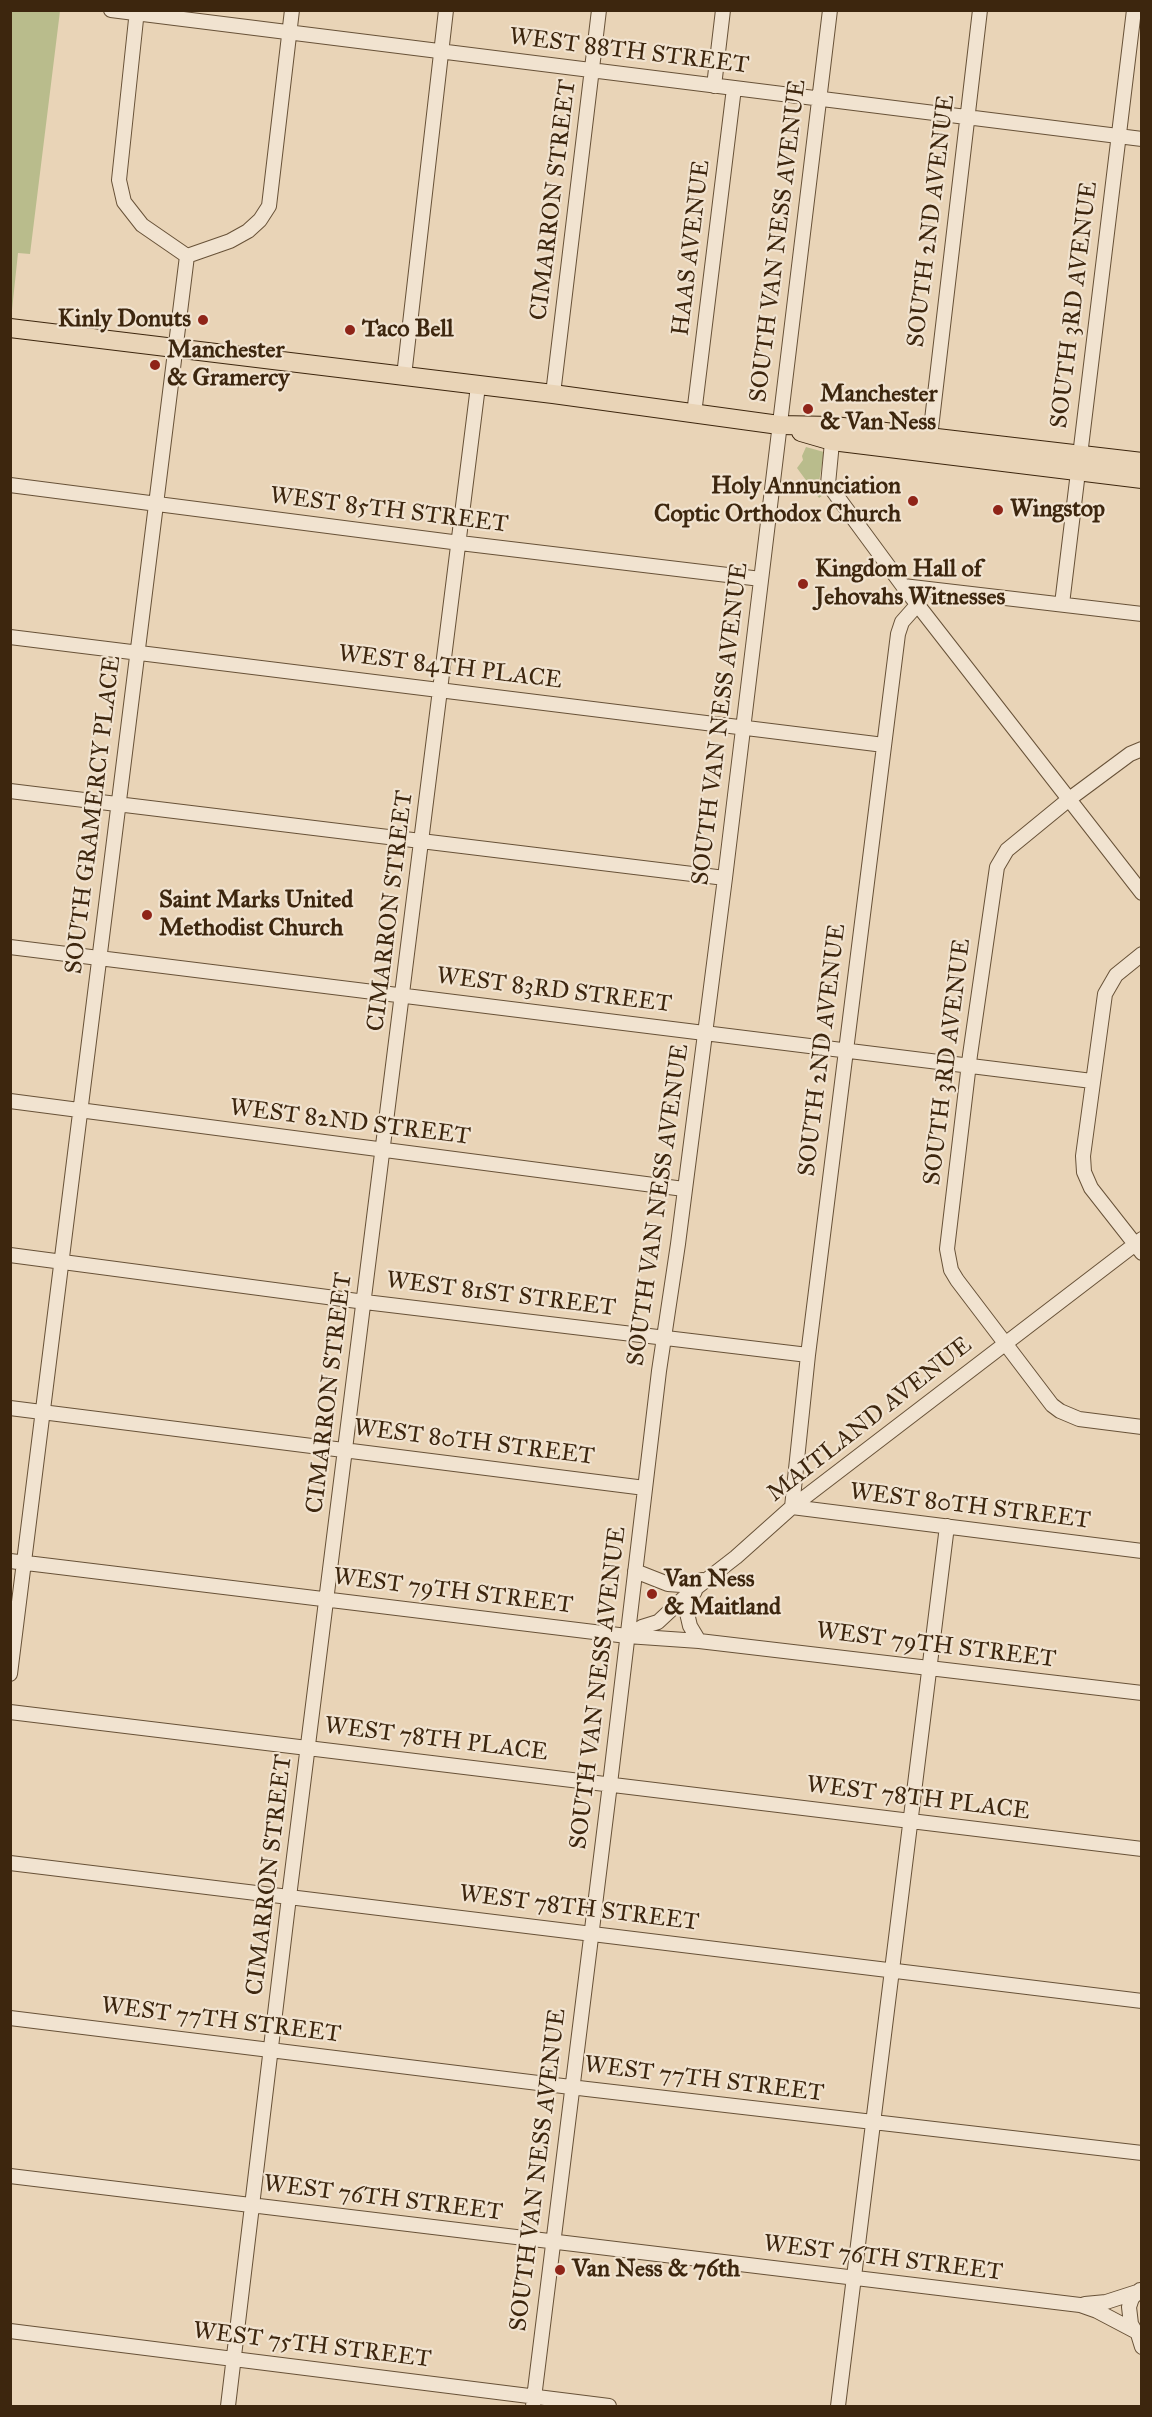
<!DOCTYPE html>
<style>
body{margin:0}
#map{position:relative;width:1152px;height:2417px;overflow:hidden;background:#e9d4b7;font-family:"IM FELL Great Primer",serif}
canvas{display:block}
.frame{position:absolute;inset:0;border:12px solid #3d260e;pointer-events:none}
</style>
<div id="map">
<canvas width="1152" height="2417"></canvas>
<div class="frame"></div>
</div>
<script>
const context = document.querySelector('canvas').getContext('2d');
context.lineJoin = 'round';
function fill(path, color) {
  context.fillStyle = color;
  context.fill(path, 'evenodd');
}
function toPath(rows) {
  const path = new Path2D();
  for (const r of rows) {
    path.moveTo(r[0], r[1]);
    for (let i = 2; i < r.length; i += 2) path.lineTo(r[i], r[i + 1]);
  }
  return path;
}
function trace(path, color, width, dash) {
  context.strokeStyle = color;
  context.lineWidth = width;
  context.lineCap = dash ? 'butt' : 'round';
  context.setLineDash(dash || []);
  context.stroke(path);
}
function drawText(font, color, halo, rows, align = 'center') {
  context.font = font + ' "IM FELL Great Primer",serif';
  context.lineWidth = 4.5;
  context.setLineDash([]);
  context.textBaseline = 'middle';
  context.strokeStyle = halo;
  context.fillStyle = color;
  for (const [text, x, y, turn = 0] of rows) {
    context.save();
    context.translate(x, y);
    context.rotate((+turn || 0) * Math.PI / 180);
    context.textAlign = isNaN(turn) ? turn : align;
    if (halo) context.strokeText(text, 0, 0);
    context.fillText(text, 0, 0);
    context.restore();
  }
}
fill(toPath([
 [11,10,60,11,30,254,18,253,12,310],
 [806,447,824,452,819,482,827,492,819,498,797,468,803,460,802,456]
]), '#b9bc8c');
const minor = toPath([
 [111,10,1142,139],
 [137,10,119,180,124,202,142,225,187,256],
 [714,86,723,10],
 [187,256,230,241,248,231,260,220,269,206,292,10],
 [404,376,446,10],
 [553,394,599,10],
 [694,414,734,88],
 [833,432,828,484,903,586,1142,893],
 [930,437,980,10],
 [10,485,460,543,761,579],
 [903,586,1142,614],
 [1062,604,1134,10],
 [917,605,902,622,898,634,808,1355,792,1507,1142,1551],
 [10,637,884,745],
 [1142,749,1130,754,1068,800,1007,850,997,867,970,1055,947,1249,951,1270,957,1280,1052,1405,1060,1411,1079,1419,1142,1427],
 [10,791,725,878],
 [10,947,1092,1081],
 [1142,954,1116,975,1105,994,1083,1156,1084,1172,1091,1188,1142,1253],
 [10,1101,684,1189],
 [10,1255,365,1302,808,1355],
 [10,1408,645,1488],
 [10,1561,627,1636,699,1641,1142,1693],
 [635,1571,668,1584,681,1585,702,1580],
 [695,1591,689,1600,687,1613,690,1626,699,1641],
 [627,1636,642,1627,658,1622,687,1595,736,1557,792,1507,1142,1239],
 [10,1674,187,256],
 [10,1712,1142,1849],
 [10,1863,1142,2001],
 [10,2018,587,2089,1142,2153],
 [10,2176,1080,2305,1097,2311,1135,2331],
 [1085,2304,1106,2302,1137,2292],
 [10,2331,609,2406],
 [1135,2331,1131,2324,1129,2307,1132,2298,1140,2290],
 [1138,2334,1142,2347],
 [228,2406,289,1897,478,386],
 [533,2406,610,1784,659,1371,678,1244,725,878,830,10],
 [838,2406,947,1526]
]);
const major = toPath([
 [10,328,553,394,779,425,834,426,1142,462],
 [801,432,832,441,1142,479]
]);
trace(minor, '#685238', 16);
trace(major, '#3d260e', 20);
trace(minor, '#f1e3d0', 14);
trace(major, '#e9d4b7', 18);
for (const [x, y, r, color] of [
 [203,320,6,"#8f2418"],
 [350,330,6,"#8f2418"],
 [155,365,6,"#8f2418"],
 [808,409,6,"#8f2418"],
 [913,501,6,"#8f2418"],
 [998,510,6,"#8f2418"],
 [803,584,6,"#8f2418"],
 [147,915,6,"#8f2418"],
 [652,1594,6,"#8f2418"],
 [560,2270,6,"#8f2418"]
]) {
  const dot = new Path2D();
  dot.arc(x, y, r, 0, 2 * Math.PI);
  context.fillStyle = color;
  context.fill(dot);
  trace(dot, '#f1e3d0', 2);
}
drawText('24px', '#3d260e', '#f1e3d0', [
 ["WEST 88TH STREET",629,52,7],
 ["CIMARRON STREET",554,200,-83],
 ["SOUTH 2ND AVENUE",932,221,-83],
 ["SOUTH VAN NESS AVENUE",779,241,-83],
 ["HAAS AVENUE",692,248,-83],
 ["SOUTH 3RD AVENUE",1075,305,-83],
 ["WEST 85TH STREET",389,511,7],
 ["WEST 84TH PLACE",450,668,7],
 ["SOUTH VAN NESS AVENUE",721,724,-83],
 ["SOUTH GRAMERCY PLACE",94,815,-83],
 ["CIMARRON STREET",391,911,-83],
 ["WEST 83RD STREET",554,991,7],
 ["SOUTH 2ND AVENUE",823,1050,-83],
 ["SOUTH 3RD AVENUE",948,1062,-83],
 ["WEST 82ND STREET",350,1123,7],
 ["SOUTH VAN NESS AVENUE",659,1205,-82],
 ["WEST 81ST STREET",501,1295,7],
 ["CIMARRON STREET",330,1393,-83],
 ["MAITLAND AVENUE",870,1420,-38],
 ["WEST 80TH STREET",474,1443,7],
 ["WEST 80TH STREET",970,1507,7],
 ["WEST 79TH STREET",453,1592,7],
 ["WEST 79TH STREET",936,1646,7],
 ["SOUTH VAN NESS AVENUE",599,1688,-83],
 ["WEST 78TH PLACE",436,1740,7],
 ["WEST 78TH PLACE",918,1799,7],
 ["CIMARRON STREET",270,1875,-83],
 ["WEST 78TH STREET",579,1909,7],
 ["WEST 77TH STREET",221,2021,7],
 ["WEST 77TH STREET",704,2080,7],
 ["SOUTH VAN NESS AVENUE",539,2170,-83],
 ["WEST 76TH STREET",383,2199,7],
 ["WEST 76TH STREET",883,2259,7],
 ["WEST 75TH STREET",312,2346,7]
]);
drawText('bold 24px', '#3d260e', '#f1e3d0', [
 ["Kinly Donuts",191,320,"right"],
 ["Taco Bell",362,330],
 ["Manchester",167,351],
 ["& Gramercy",167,379],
 ["Manchester",820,395],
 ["& Van Ness",820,423],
 ["Holy Annunciation",901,487,"right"],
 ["Coptic Orthodox Church",901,515,"right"],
 ["Wingstop",1010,510],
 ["Kingdom Hall of",815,570],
 ["Jehovahs Witnesses",815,598],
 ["Saint Marks United",159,901],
 ["Methodist Church",159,929],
 ["Van Ness",664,1580],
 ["& Maitland",664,1608],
 ["Van Ness & 76th",572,2270]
], 'left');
</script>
